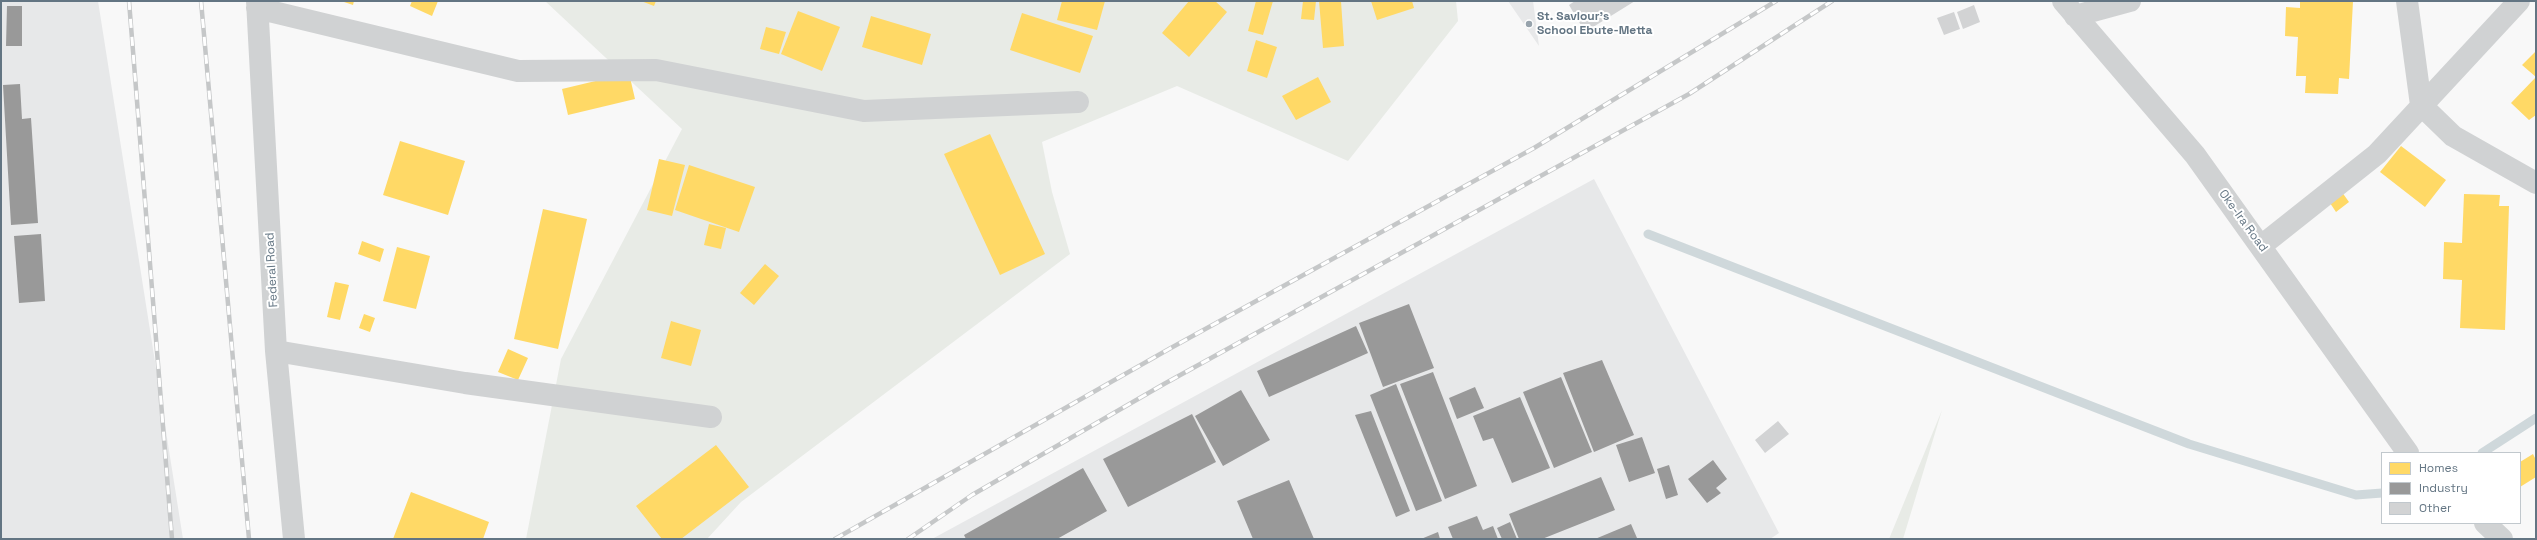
<!DOCTYPE html>
<style>
body{margin:0}
#map{position:relative;width:2537px;height:540px;overflow:hidden;background:#f8f8f8;font-family:"Space Grotesk",sans-serif}
canvas{display:block}
.frame{position:absolute;inset:0;border:2px solid #637583;pointer-events:none}
.legend{position:absolute;left:2381px;top:452px;width:140px;height:72px;box-sizing:border-box;background:#fff;border:1px solid #c1c8cd;margin:0;padding:5px 7px;list-style:none;font-size:12px;color:#637583}
.legend li{display:flex;align-items:center;gap:8px;height:20px}
.legend b{width:20px;border:1px solid #c1c8cd}
</style>
<div id="map">
<canvas width="2537" height="540"></canvas>
<div class="frame"></div>
<ul class="legend">
<li><b style="height:11px;background:#ffd966"></b>Homes</li>
<li><b style="height:11px;background:#999"></b>Industry</li>
<li><b style="height:11px;background:#d2d3d4"></b>Other</li>
</ul>
</div>
<script>
const context = document.querySelector('canvas').getContext('2d');
context.lineJoin = 'round';
function fill(path, color) {
  context.fillStyle = color;
  context.fill(path, 'evenodd');
}
function toPath(rows) {
  const path = new Path2D();
  for (const r of rows) {
    path.moveTo(r[0], r[1]);
    for (let i = 2; i < r.length; i += 2) path.lineTo(r[i], r[i + 1]);
  }
  return path;
}
function trace(path, color, width, dash) {
  context.strokeStyle = color;
  context.lineWidth = width;
  context.lineCap = dash ? 'butt' : 'round';
  context.setLineDash(dash || []);
  context.stroke(path);
}
function drawText(font, color, halo, rows, align = 'center') {
  context.font = font + ' "Space Grotesk",sans-serif';
  context.lineWidth = 4;
  context.setLineDash([]);
  context.textBaseline = 'middle';
  context.strokeStyle = halo;
  context.fillStyle = color;
  for (const [text, x, y, turn = 0] of rows) {
    context.save();
    context.translate(x, y);
    context.rotate((+turn || 0) * Math.PI / 180);
    context.textAlign = isNaN(turn) ? turn : align;
    if (halo) context.strokeText(text, 0, 0);
    context.fillText(text, 0, 0);
    context.restore();
  }
}
fill(toPath([
 [1,1,98,1,183,539,1,539],
 [1508,1,1533,1,1539,46],
 [1594,179,1779,533,1770,539,932,539]
]), '#e7e8e9');
fill(toPath([
 [545,1,1456,1,1458,21,1348,161,1177,86,1042,142,1052,192,1070,254,741,502,707,539,526,539,561,359,682,129],
 [1942,410,1903,539,1889,539]
]), '#e8ebe6');
fill(toPath([
 [341,1,354,1,353,5],
 [412,1,438,1,432,16,410,6],
 [641,1,656,1,654,6],
 [1062,1,1105,1,1097,30,1057,20],
 [1189,1,1215,1,1227,12,1189,57,1162,33],
 [1256,1,1273,1,1263,35,1248,31],
 [1303,1,1316,1,1314,20,1301,19],
 [1319,1,1341,1,1344,46,1323,48],
 [1371,1,1412,1,1414,8,1377,20],
 [2300,1,2353,1,2349,79,2339,78,2338,94,2305,93,2306,76,2296,76,2298,37,2285,36,2286,7,2300,8],
 [798,11,840,27,822,71,781,54],
 [1022,13,1093,36,1080,73,1010,50],
 [871,16,931,34,922,65,862,47],
 [766,27,786,32,779,54,760,49],
 [1256,40,1277,47,1267,78,1247,71],
 [2536,51,2536,115,2529,120,2511,103,2536,77,2522,65],
 [629,73,635,99,568,115,562,89],
 [1318,77,1331,102,1296,120,1282,96],
 [990,134,1045,254,1000,275,944,154],
 [400,141,465,161,448,215,383,195],
 [2401,146,2446,180,2425,207,2380,172],
 [659,159,685,165,672,216,647,210],
 [689,165,755,187,739,232,675,210],
 [2339,188,2349,202,2336,212,2326,197],
 [2464,194,2500,195,2499,206,2509,206,2505,330,2460,328,2462,280,2443,279,2444,242,2462,243],
 [543,209,587,219,558,349,514,339],
 [709,224,726,228,721,249,704,245],
 [362,241,384,249,380,262,358,254],
 [397,247,430,256,416,309,383,301],
 [765,264,779,276,754,305,740,293],
 [335,282,349,285,340,320,327,317],
 [364,314,375,318,370,332,359,328],
 [671,321,701,330,691,366,661,358],
 [508,349,528,358,518,380,498,372],
 [716,445,749,487,681,539,662,539,636,506],
 [2533,454,2536,460,2536,477,2520,487,2520,462],
 [411,492,489,522,483,539,393,539]
]), '#ffd966');
fill(toPath([
 [7,6,22,6,22,46,6,46],
 [20,84,22,119,31,118,38,223,11,225,3,85],
 [41,234,45,301,19,303,14,236],
 [1409,304,1434,368,1383,387,1359,323],
 [1356,326,1368,353,1269,397,1257,371],
 [1602,360,1634,435,1594,452,1563,373],
 [1433,372,1477,486,1445,499,1400,384],
 [1561,377,1592,452,1554,468,1523,392],
 [1396,384,1442,501,1416,511,1370,395],
 [1475,387,1484,408,1457,419,1449,398],
 [1241,390,1270,440,1223,466,1195,416],
 [1520,397,1550,468,1512,483,1493,438,1483,441,1473,416],
 [1371,411,1410,511,1396,517,1355,415],
 [1192,414,1216,462,1128,507,1103,459],
 [1642,437,1655,473,1629,482,1616,445],
 [1713,460,1727,479,1716,488,1721,493,1707,503,1688,479],
 [1669,465,1678,495,1666,499,1657,469],
 [1083,468,1107,511,1057,539,966,539,964,535],
 [1601,477,1615,510,1542,539,1519,539,1509,514],
 [1289,480,1314,539,1253,539,1237,501],
 [1477,516,1483,530,1493,526,1498,539,1453,539,1448,527],
 [1510,522,1517,539,1502,539,1497,528],
 [1631,524,1637,538,1595,539],
 [1438,532,1440,539,1421,539]
]), '#999');
trace(toPath([
 [1648,234,2189,444,2356,495,2382,493],
 [2482,453,2536,418]
]), '#cfd8db', 9);
fill(toPath([
 [1575,1,1635,1,1585,32,1569,5],
 [1974,5,1980,22,1963,29,1957,12],
 [1954,12,1960,29,1944,35,1937,18],
 [1778,421,1789,434,1765,453,1755,440]
]), '#d2d3d4');
trace(toPath([
 [257,1,276,351,294,539],
 [2063,1,2195,155,2408,453],
 [2407,1,2421,105,2453,136,2536,183],
 [257,8,518,71,656,70,864,111,1078,102],
 [2075,16,2130,1],
 [2261,246,2377,154,2519,1],
 [276,351,465,383,711,417],
 [2485,523,2502,539]
]), '#d0d2d3', 22);
const rail = toPath([
 [129,1,172,539],
 [201,1,249,539],
 [835,539,1169,349,1534,148,1776,1],
 [908,539,972,495,1164,384,1689,94,1832,1]
]);
trace(rail, '#c5c7c8', 4.5);
trace(rail, '#fff', 3, [9]);
for (const [x, y, r, color] of [
 [1529,24,4,"#97a3ac"]
]) {
  const dot = new Path2D();
  dot.arc(x, y, r, 0, 2 * Math.PI);
  context.fillStyle = color;
  context.fill(dot);
  trace(dot, '#fff', 1.5);
}
drawText('bold 12px', '#637583', '#fff', [
 ["St. Saviour's",1537,17],
 ["School Ebute-Metta",1537,31]
], 'left');
drawText('12px', '#637583', '#fff', [
 ["Oke-Ira Road",2243,221,54],
 ["Federal Road",272,270,-93]
]);
</script>
